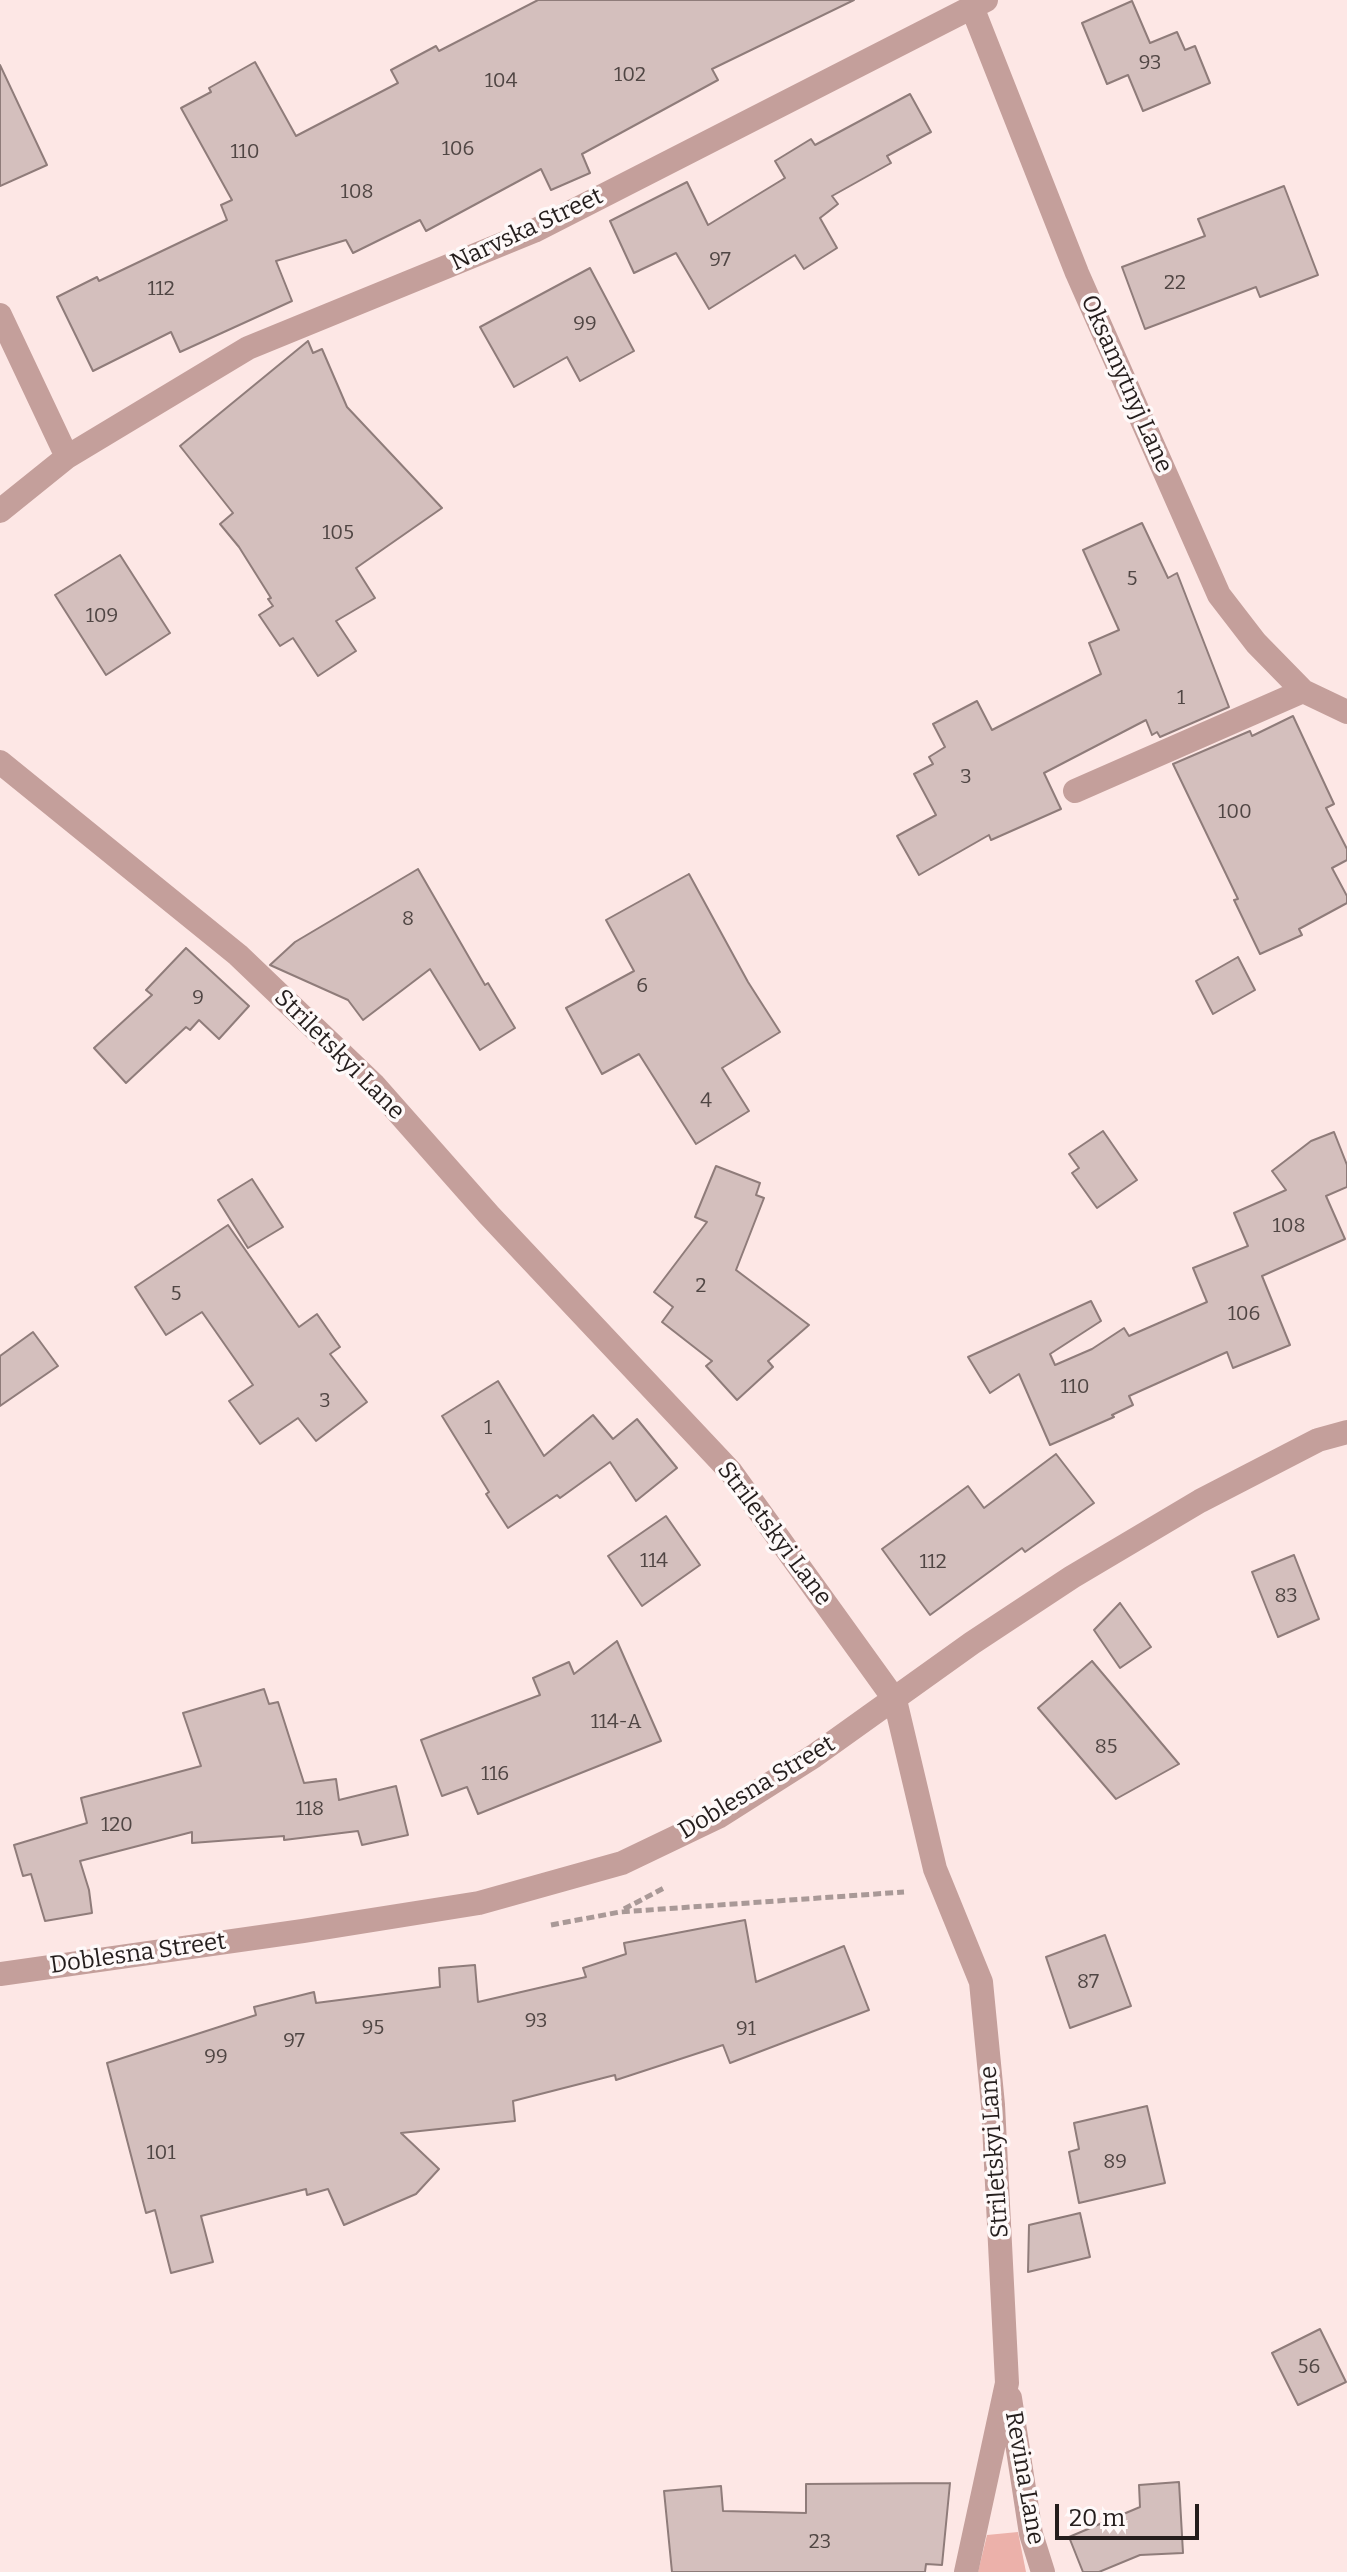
<!DOCTYPE html>
<meta charset="utf-8">
<style>
body{margin:0}
#map{position:relative;width:1347px;height:2572px;overflow:hidden;background:#fde7e5;font-family:Bitter,serif}
canvas{display:block}
.scale{position:absolute;left:1055px;top:2504px;width:144px;height:36px;box-sizing:border-box;border:4px solid #241d1c;border-top:0;padding-left:10px;font-size:24px;line-height:28px;white-space:nowrap;color:#241d1c;-webkit-text-stroke:6px #fef9f9;paint-order:stroke}
</style>
<div id="map">
<canvas width="1347" height="2572"></canvas>
<div class="scale">20 m</div>
</div>
<script>
const context = document.querySelector('canvas').getContext('2d');
context.lineJoin = 'round';
function fill(path, color) {
  context.fillStyle = color;
  context.fill(path, 'evenodd');
}
function toPath(rows) {
  const path = new Path2D();
  for (const r of rows) {
    path.moveTo(r[0], r[1]);
    for (let i = 2; i < r.length; i += 2) path.lineTo(r[i], r[i + 1]);
  }
  return path;
}
function trace(path, color, width, dash) {
  context.strokeStyle = color;
  context.lineWidth = width;
  context.lineCap = dash ? 'butt' : 'round';
  context.setLineDash(dash || []);
  context.stroke(path);
}
function drawText(font, color, halo, rows, align = 'center') {
  context.font = font + ' Bitter,serif';
  context.lineWidth = 7;
  context.setLineDash([]);
  context.textBaseline = 'middle';
  context.strokeStyle = halo;
  context.fillStyle = color;
  for (const [text, x, y, turn = 0] of rows) {
    context.save();
    context.translate(x, y);
    context.rotate((+turn || 0) * Math.PI / 180);
    context.textAlign = isNaN(turn) ? turn : align;
    if (halo) context.strokeText(text, 0, 0);
    context.fillText(text, 0, 0);
    context.restore();
  }
}
fill(toPath([
 [1018,2532,1026,2572,978,2572,987,2535]
]), '#ecb1aa');
const building = toPath([
 [538,0,854,0,712,69,718,80,582,154,590,173,551,190,541,169,426,231,420,220,353,253,346,240,276,261,292,301,180,352,171,332,93,371,57,297,97,277,99,281,227,220,221,205,232,200,181,108,211,92,209,88,255,62,296,136,398,83,391,70,436,46,439,51,538,0],
 [1132,1,1150,43,1177,32,1185,50,1195,46,1210,83,1143,111,1128,75,1107,84,1082,23,1132,1],
 [0,65,47,165,0,186,0,65],
 [910,94,931,132,887,156,891,163,832,196,838,204,820,218,837,248,804,269,795,255,709,309,676,253,634,273,610,221,687,182,708,225,785,178,775,161,811,139,815,145,910,94],
 [1284,186,1318,275,1260,297,1256,287,1145,329,1122,267,1205,236,1198,219,1284,186],
 [590,268,634,351,580,381,567,357,514,387,480,327,590,268],
 [308,341,313,353,322,349,347,407,442,508,356,568,375,598,336,621,356,651,318,676,293,638,280,646,259,615,273,606,268,599,271,598,239,547,220,524,233,513,180,446,308,341],
 [1142,523,1168,578,1177,573,1229,707,1160,737,1157,732,1152,735,1146,720,1044,773,1061,809,991,840,989,835,919,875,897,836,936,815,914,774,933,764,929,757,945,747,933,724,977,701,992,730,1101,674,1089,643,1119,630,1083,550,1142,523],
 [120,555,170,633,106,675,55,595,120,555],
 [1293,716,1334,804,1326,808,1347,849,1347,860,1332,868,1347,896,1347,903,1299,929,1302,935,1260,954,1234,900,1238,899,1173,764,1250,731,1252,736,1293,716],
 [418,869,485,985,488,983,515,1028,480,1050,430,969,363,1020,348,1000,270,965,295,942,418,869],
 [689,874,748,982,780,1032,722,1068,749,1111,696,1144,639,1054,602,1074,566,1008,634,971,606,920,689,874],
 [186,948,249,1006,219,1039,199,1020,190,1030,186,1027,126,1083,94,1048,152,995,146,990,186,948],
 [1238,957,1255,990,1213,1014,1196,981,1238,957],
 [1103,1131,1137,1180,1097,1208,1072,1173,1079,1168,1069,1154,1103,1131],
 [1334,1132,1347,1165,1347,1187,1326,1196,1345,1239,1262,1276,1290,1345,1233,1368,1227,1352,1129,1396,1133,1405,1112,1415,1114,1417,1050,1445,1019,1374,990,1393,968,1357,1091,1301,1101,1321,1050,1354,1055,1365,1092,1349,1124,1328,1129,1336,1207,1302,1193,1268,1248,1246,1234,1213,1286,1190,1272,1171,1311,1141,1334,1132],
 [716,1166,760,1183,756,1195,764,1198,736,1270,809,1325,768,1361,773,1367,737,1400,706,1366,712,1361,662,1322,673,1307,654,1292,707,1222,695,1217,716,1166],
 [252,1179,283,1227,248,1248,218,1200,252,1179],
 [228,1225,299,1327,317,1314,340,1347,330,1354,367,1402,316,1441,298,1418,260,1444,229,1401,253,1385,202,1312,166,1335,135,1287,228,1225],
 [33,1332,58,1366,0,1406,0,1356,33,1332],
 [498,1381,544,1456,593,1415,613,1439,637,1419,677,1468,636,1501,610,1462,560,1498,557,1495,508,1528,486,1494,489,1492,442,1416,498,1381],
 [1056,1454,1094,1503,1025,1552,1022,1548,930,1615,882,1549,968,1486,984,1508,1056,1454],
 [666,1516,700,1565,642,1606,608,1556,666,1516],
 [1294,1555,1319,1619,1278,1637,1252,1572,1294,1555],
 [1120,1603,1151,1647,1120,1668,1094,1630,1120,1603],
 [617,1641,661,1741,478,1814,467,1787,442,1796,421,1740,540,1695,533,1678,569,1662,574,1674,617,1641],
 [1092,1661,1179,1764,1116,1799,1038,1708,1092,1661],
 [264,1689,269,1704,278,1702,304,1783,336,1779,339,1800,396,1786,408,1835,362,1845,358,1831,284,1840,284,1836,192,1843,192,1832,80,1861,89,1890,92,1913,45,1921,31,1874,23,1876,14,1845,87,1823,81,1798,201,1766,183,1713,264,1689],
 [745,1920,756,1982,844,1946,869,2010,730,2063,723,2045,616,2080,615,2075,513,2101,515,2121,401,2133,439,2169,416,2194,344,2225,328,2189,307,2195,306,2189,201,2216,213,2262,171,2273,155,2210,146,2213,107,2063,256,2015,254,2007,314,1992,316,2003,440,1987,439,1968,475,1965,478,2002,586,1977,583,1968,626,1954,624,1943,745,1920],
 [1105,1935,1131,2006,1070,2028,1046,1957,1105,1935],
 [1147,2106,1165,2183,1079,2203,1069,2152,1079,2149,1074,2123,1147,2106],
 [1080,2213,1090,2257,1028,2272,1029,2225,1080,2213],
 [1320,2329,1346,2382,1298,2405,1272,2353,1320,2329],
 [1179,2482,1183,2553,1140,2555,1099,2572,1083,2572,1069,2537,1140,2507,1139,2485,1179,2482],
 [950,2483,942,2565,926,2564,925,2572,672,2572,664,2491,721,2486,723,2511,806,2513,806,2484,950,2483]
]);
fill(building, '#d4bfbd');
trace(building, '#8f7c7a', 2);
trace(toPath([
 [624,1909,664,1888],
 [551,1925,620,1912,904,1892]
]), '#a99997', 5, [8, 4]);
trace(toPath([
 [972,7,1077,273,1219,595,1256,643,1303,691,1347,712],
 [0,315,67,457],
 [0,511,67,457,248,348,534,231,986,0],
 [0,762,238,955,374,1085,489,1215,731,1472,895,1700,935,1869,981,1982,993,2105,1007,2383,966,2572],
 [1075,791,1303,691],
 [0,1974,303,1931,479,1903,622,1863,718,1817,814,1756,972,1643,1072,1577,1200,1501,1318,1440,1347,1432],
 [1010,2398,1031,2534,1043,2572]
]), '#c49f9b', 24);
drawText('20px', '#504644', null, [
 ["93",1150,63],
 ["102",630,75],
 ["104",501,81],
 ["106",458,149],
 ["110",245,152],
 ["108",357,192],
 ["97",720,260],
 ["22",1175,283],
 ["112",161,289],
 ["99",585,324],
 ["105",338,533],
 ["5",1132,579],
 ["109",102,616],
 ["1",1181,698],
 ["3",966,777],
 ["100",1235,812],
 ["8",408,919],
 ["6",642,986],
 ["9",198,998],
 ["4",706,1101],
 ["108",1289,1226],
 ["2",701,1286],
 ["5",176,1294],
 ["106",1244,1314],
 ["110",1075,1387],
 ["3",325,1401],
 ["1",488,1428],
 ["114",654,1561],
 ["112",933,1562],
 ["83",1286,1596],
 ["114-А",616,1722],
 ["85",1106,1747],
 ["116",495,1774],
 ["118",310,1809],
 ["120",117,1825],
 ["87",1088,1982],
 ["93",536,2021],
 ["95",373,2028],
 ["91",746,2029],
 ["97",294,2041],
 ["99",216,2057],
 ["101",161,2153],
 ["89",1115,2162],
 ["56",1309,2367],
 ["23",820,2542]
]);
drawText('24px', '#241d1c', '#fef9f9', [
 ["Narvska Street",527,230,-25],
 ["Oksamytnyj Lane",1126,384,66],
 ["Striletskyi Lane",339,1055,45],
 ["Striletskyi Lane",774,1534,53],
 ["Doblesna Street",757,1788,-31],
 ["Doblesna Street",138,1954,-8],
 ["Striletskyi Lane",995,2152,-94],
 ["Revina Lane",1024,2478,80]
]);
</script>
